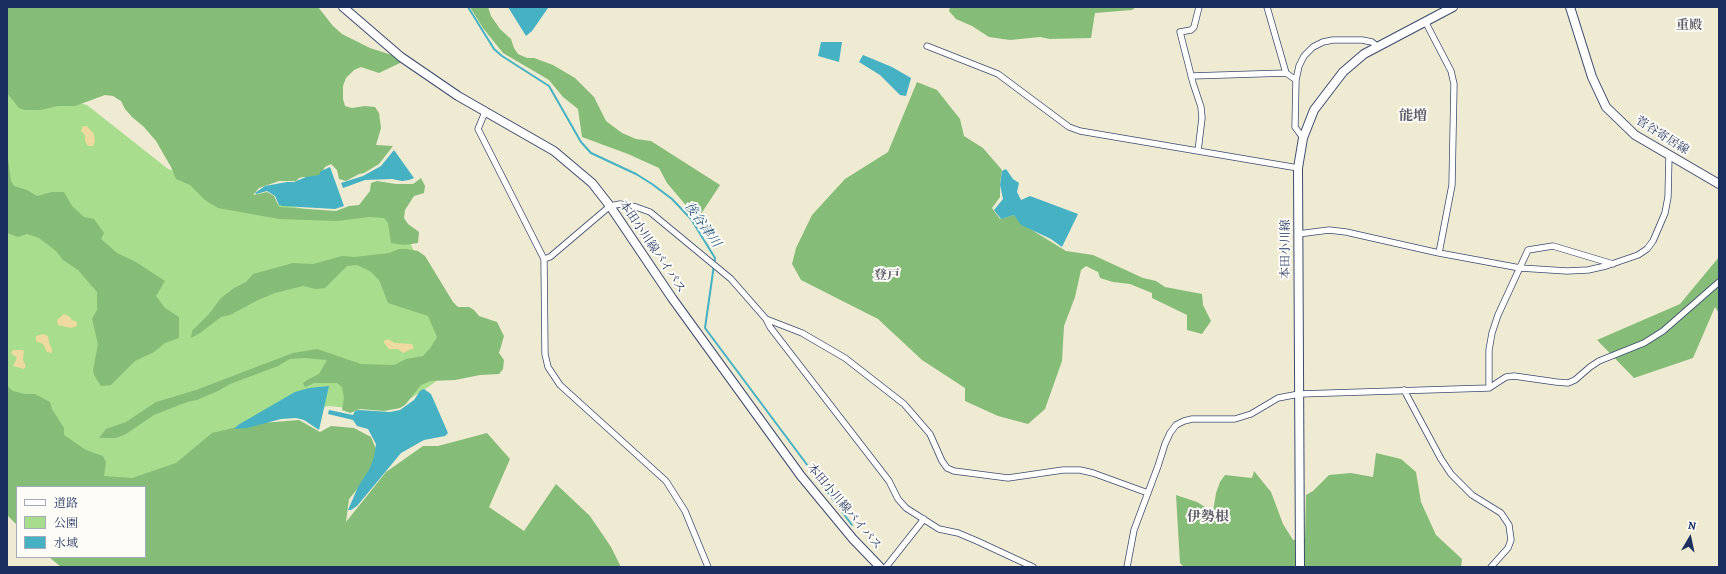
<!DOCTYPE html>
<meta charset="utf-8">
<style>
body{margin:0}
#map{position:relative;width:1726px;height:574px;overflow:hidden;background:#efead2;font-family:Alegreya,"Noto Serif JP",serif}
canvas{display:block}
.frame{position:absolute;inset:0;border:8px solid #1b2f5e;pointer-events:none}
.legend{position:absolute;left:16px;top:486px;width:130px;height:72px;box-sizing:border-box;background:#fdfcf7;border:1px solid #a3aaba;margin:0;padding:5px 7px;list-style:none;font-size:12px;color:#1b2f5e}
.legend li{display:flex;align-items:center;gap:8px;height:20px}
.legend b{width:20px;border:1px solid #a3aaba}
.north{position:absolute;left:1670px;top:518px;width:40px;height:40px;-webkit-text-stroke:3px #fdfcf7;paint-order:stroke;rotate:9deg;font-size:11px;font-weight:700;line-height:16px;text-align:center;color:#1b2f5e}
.north::after{content:'';display:block;margin:auto;width:14px;height:18px;background:#1b2f5e;clip-path:polygon(50% 0,100% 100%,50% 72%,0 100%)}
</style>
<div id="map">
<canvas width="1726" height="574"></canvas>
<div class="frame"></div>
<ul class="legend">
<li><b style="height:5px;background:#fff"></b>道路</li>
<li><b style="height:11px;background:#a7dd8d"></b>公園</li>
<li><b style="height:11px;background:#45b1c2"></b>水域</li>
</ul>
<div class="north">N</div>
</div>
<script>
const context = document.querySelector('canvas').getContext('2d');
context.lineJoin = 'round';
function fill(path, color) {
  context.fillStyle = color;
  context.fill(path, 'evenodd');
}
function toPath(rows) {
  const path = new Path2D();
  for (const r of rows) {
    path.moveTo(r[0], r[1]);
    for (let i = 2; i < r.length; i += 2) path.lineTo(r[i], r[i + 1]);
  }
  return path;
}
function trace(path, color, width, dash) {
  context.strokeStyle = color;
  context.lineWidth = width;
  context.lineCap = dash ? 'butt' : 'round';
  context.setLineDash(dash || []);
  context.stroke(path);
}
function drawText(font, color, halo, rows, align = 'center') {
  context.font = font + ' Alegreya,"Noto Serif JP",serif';
  context.lineWidth = 4;
  context.setLineDash([]);
  context.textBaseline = 'middle';
  context.strokeStyle = halo;
  context.fillStyle = color;
  for (const [text, x, y, turn = 0] of rows) {
    context.save();
    context.translate(x, y);
    context.rotate((+turn || 0) * Math.PI / 180);
    context.textAlign = isNaN(turn) ? turn : align;
    if (halo) context.strokeText(text, 0, 0);
    context.fillText(text, 0, 0);
    context.restore();
  }
}
fill(toPath([
 [7,63,55,97,87,105,168,169,259,200,330,214,396,212,440,308,470,355,431,385,396,408,361,409,328,406,276,418,183,470,114,487,7,398]
]), '#a7dd8d');
fill(toPath([
 [7,7,318,7,333,26,342,34,370,48,398,57,402,62,379,73,361,67,354,70,346,78,343,86,343,99,345,106,352,108,365,106,375,107,379,113,381,128,376,145,393,146,379,164,364,173,359,174,346,181,339,179,337,170,331,164,325,167,318,178,303,177,299,178,296,181,279,181,259,188,253,195,267,192,274,196,279,207,336,211,349,206,359,205,370,191,371,183,377,181,396,184,413,184,421,178,425,186,424,193,414,196,405,210,404,218,408,224,419,232,418,243,404,245,391,243,388,223,384,218,369,217,337,221,279,219,218,208,205,200,190,185,176,179,171,167,156,141,144,127,132,117,125,109,121,101,113,96,105,95,75,106,58,106,40,110,25,110,19,108,7,93],
 [470,7,488,7,491,16,500,29,511,39,514,48,518,54,527,58,534,58,553,65,575,78,594,97,606,121,622,133,636,139,651,141,720,185,701,214,695,216,667,183,659,168,628,154,582,137,578,109,563,97,549,80,503,53,483,28],
 [950,7,1136,7,1132,10,1095,13,1091,38,1050,39,1040,37,1010,40,989,37,972,26,956,19,949,11],
 [917,82,937,90,960,119,964,136,983,148,1002,170,1000,183,1000,197,992,208,1000,219,1014,215,1022,224,1066,251,1093,255,1143,278,1156,281,1165,287,1202,294,1203,305,1211,321,1202,334,1187,330,1187,315,1152,298,1152,293,1130,284,1113,282,1100,278,1098,272,1086,266,1081,270,1075,297,1064,326,1062,361,1045,409,1028,424,998,416,965,401,965,388,922,360,878,319,801,280,792,264,796,248,812,215,845,179,888,152],
 [7,152,11,181,14,186,27,190,37,196,52,192,64,192,72,206,84,217,94,219,104,233,101,239,117,253,136,262,165,281,156,296,165,308,179,317,179,338,165,343,154,352,135,361,111,385,101,386,94,375,93,370,98,344,92,319,97,310,97,292,78,270,63,260,56,251,39,238,27,234,18,237,7,233],
 [399,249,406,249,418,251,425,256,453,302,458,307,469,307,474,310,479,316,497,322,504,336,499,353,504,360,503,369,499,374,480,375,455,380,430,381,421,385,405,405,400,408,384,411,360,409,350,413,342,410,344,398,342,387,337,383,314,383,305,387,303,383,309,379,319,374,327,360,305,358,290,359,278,366,230,384,218,391,197,400,187,402,154,415,126,434,116,438,99,438,106,429,126,422,156,402,196,390,293,353,317,349,361,364,394,365,406,359,423,356,431,347,437,337,428,316,388,303,379,280,370,271,357,265,347,266,325,288,316,289,303,286,275,293,258,300,230,315,221,317,200,333,191,338,192,331,209,314,221,298,234,288,246,282,253,274,293,263,313,264,342,256,354,257,389,253],
 [1719,257,1719,313,1715,307,1693,358,1634,378,1597,340,1680,304],
 [7,386,13,391,25,394,35,394,50,402,52,409,64,428,64,435,86,450,103,456,106,462,104,476,132,478,176,463,212,433,250,424,299,420,320,432,331,426,354,428,371,437,379,456,364,481,349,499,346,522,386,472,423,446,438,446,487,433,510,459,489,507,524,531,556,484,590,516,611,547,621,567,61,567,49,557,145,557,145,487,17,487,17,525,7,515],
 [1376,453,1401,459,1416,472,1421,502,1436,535,1462,559,1461,567,1184,567,1180,563,1176,495,1197,502,1213,512,1216,493,1220,482,1225,475,1252,478,1254,471,1271,492,1283,524,1293,540,1305,538,1306,495,1313,491,1329,475,1351,473,1373,477]
]), '#85bc78');
fill(toPath([
 [83,126,87,126,94,134,95,142,93,146,88,146,85,141,85,135,81,131],
 [64,314,69,316,72,320,77,322,77,326,71,328,58,325,57,320],
 [43,334,48,336,49,343,52,349,52,353,47,352,43,344,36,341,36,336],
 [388,339,395,343,412,344,414,348,403,353,398,349,389,349,384,343,384,341],
 [14,350,22,350,24,351,23,360,26,366,24,369,13,366,17,358,11,353,12,351]
]), '#eeda9e');
fill(toPath([
 [508,7,548,7,548,8,532,31,526,36],
 [821,42,842,42,839,62,818,56],
 [863,55,892,67,911,78,906,96,900,95,880,75,859,62],
 [394,150,414,178,409,180,402,181,392,179,365,180,343,188,341,183,363,176,381,166],
 [330,167,344,206,335,209,282,206,279,205,275,196,267,191,256,194,255,193,265,186,287,182,294,182,306,177,319,175,321,171],
 [1006,169,1013,179,1019,183,1017,192,1021,200,1030,196,1078,214,1062,247,1051,239,1021,225,1014,215,1001,219,994,210,1003,199,1000,185,1002,171],
 [329,386,319,430,304,420,296,418,281,419,247,428,234,429,238,425,295,392,309,388],
 [424,389,431,394,448,433,445,436,424,440,401,453,357,506,351,510,348,510,358,487,370,468,374,457,376,444,368,429,357,426,353,420,328,414,329,410,353,415,355,411,359,410,390,412,400,410,414,400,420,391]
]), '#45b1c2');
trace(toPath([
 [468,7,494,49,502,56,549,86,581,142,591,153,636,174,652,184,672,199,691,219,715,258,705,328,852,525]
]), '#45b1c2', 2);
const street = toPath([
 [1267,7,1286,73,1296,80,1295,127,1303,138],
 [1426,23,1451,71,1454,84,1452,185,1439,253],
 [927,46,998,74,1069,127,1080,131,1298,168],
 [1191,76,1286,73],
 [1296,80,1299,66,1304,56,1313,47,1323,42,1333,40,1362,40,1372,42,1378,47],
 [485,112,478,129,544,259,545,354,548,367,560,385,666,481,685,511,708,567],
 [1198,151,1202,118,1201,107,1193,83,1180,32,1191,30,1194,27,1199,7],
 [1298,234,1329,230,1346,232,1439,253,1520,268,1567,271,1588,270,1606,266,1638,255,1647,249,1653,241,1665,213,1668,197,1669,155],
 [544,259,550,257,610,206,620,204,636,207,650,212,719,269,731,279,766,319,802,333,845,358,904,404,930,434,942,461,947,468,954,471,1008,478,1063,470,1080,470,1093,473,1148,493],
 [766,319,770,327,889,481,898,499,906,508,939,529,958,533,977,541,1033,567],
 [1489,388,1489,350,1492,333,1498,315,1528,250,1553,246,1613,264],
 [1404,390,1441,459,1451,474,1472,495,1501,513,1509,525,1511,540,1508,548,1491,567],
 [886,567,924,519],
 [1127,567,1134,530,1158,466,1165,444,1170,433,1176,425,1184,421,1192,419,1235,419,1251,414,1278,398,1299,394,1489,388,1506,377,1514,376,1556,382,1568,383,1575,380,1590,367,1599,361,1644,343,1663,331,1719,282]
]);
const secondary = toPath([
 [343,7,401,57,458,96,554,151,592,183,610,206,672,298,801,476,853,539,880,567],
 [1570,7,1592,77,1606,107,1635,135,1719,184],
 [1300,567,1298,168,1303,138,1314,110,1343,72,1364,54,1453,7]
]);
trace(street, '#3b4b6f', 7);
trace(secondary, '#3b4b6f', 10);
trace(street, '#fff', 5.5);
trace(secondary, '#fff', 8);
drawText('12px', '#1b2f5e', '#fdfcf7', [
 ["菅谷寄居線",1662,136,32],
 ["本田小川線バイパス",652,247,56],
 ["本田小川線",1286,249,-90],
 ["本田小川線バイパス",844,507,50]
]);
drawText('bold 13px', '#5b5a67', '#fdfcf7', [
 ["重殿",1689,26],
 ["登戸",887,276]
]);
drawText('italic 13px', '#2a5c81', '#fdfcf7', [
 ["後谷津川",702,225,54]
]);
drawText('bold 14px', '#5b5a67', '#fdfcf7', [
 ["能増",1413,117],
 ["伊勢根",1208,518]
]);
</script>
